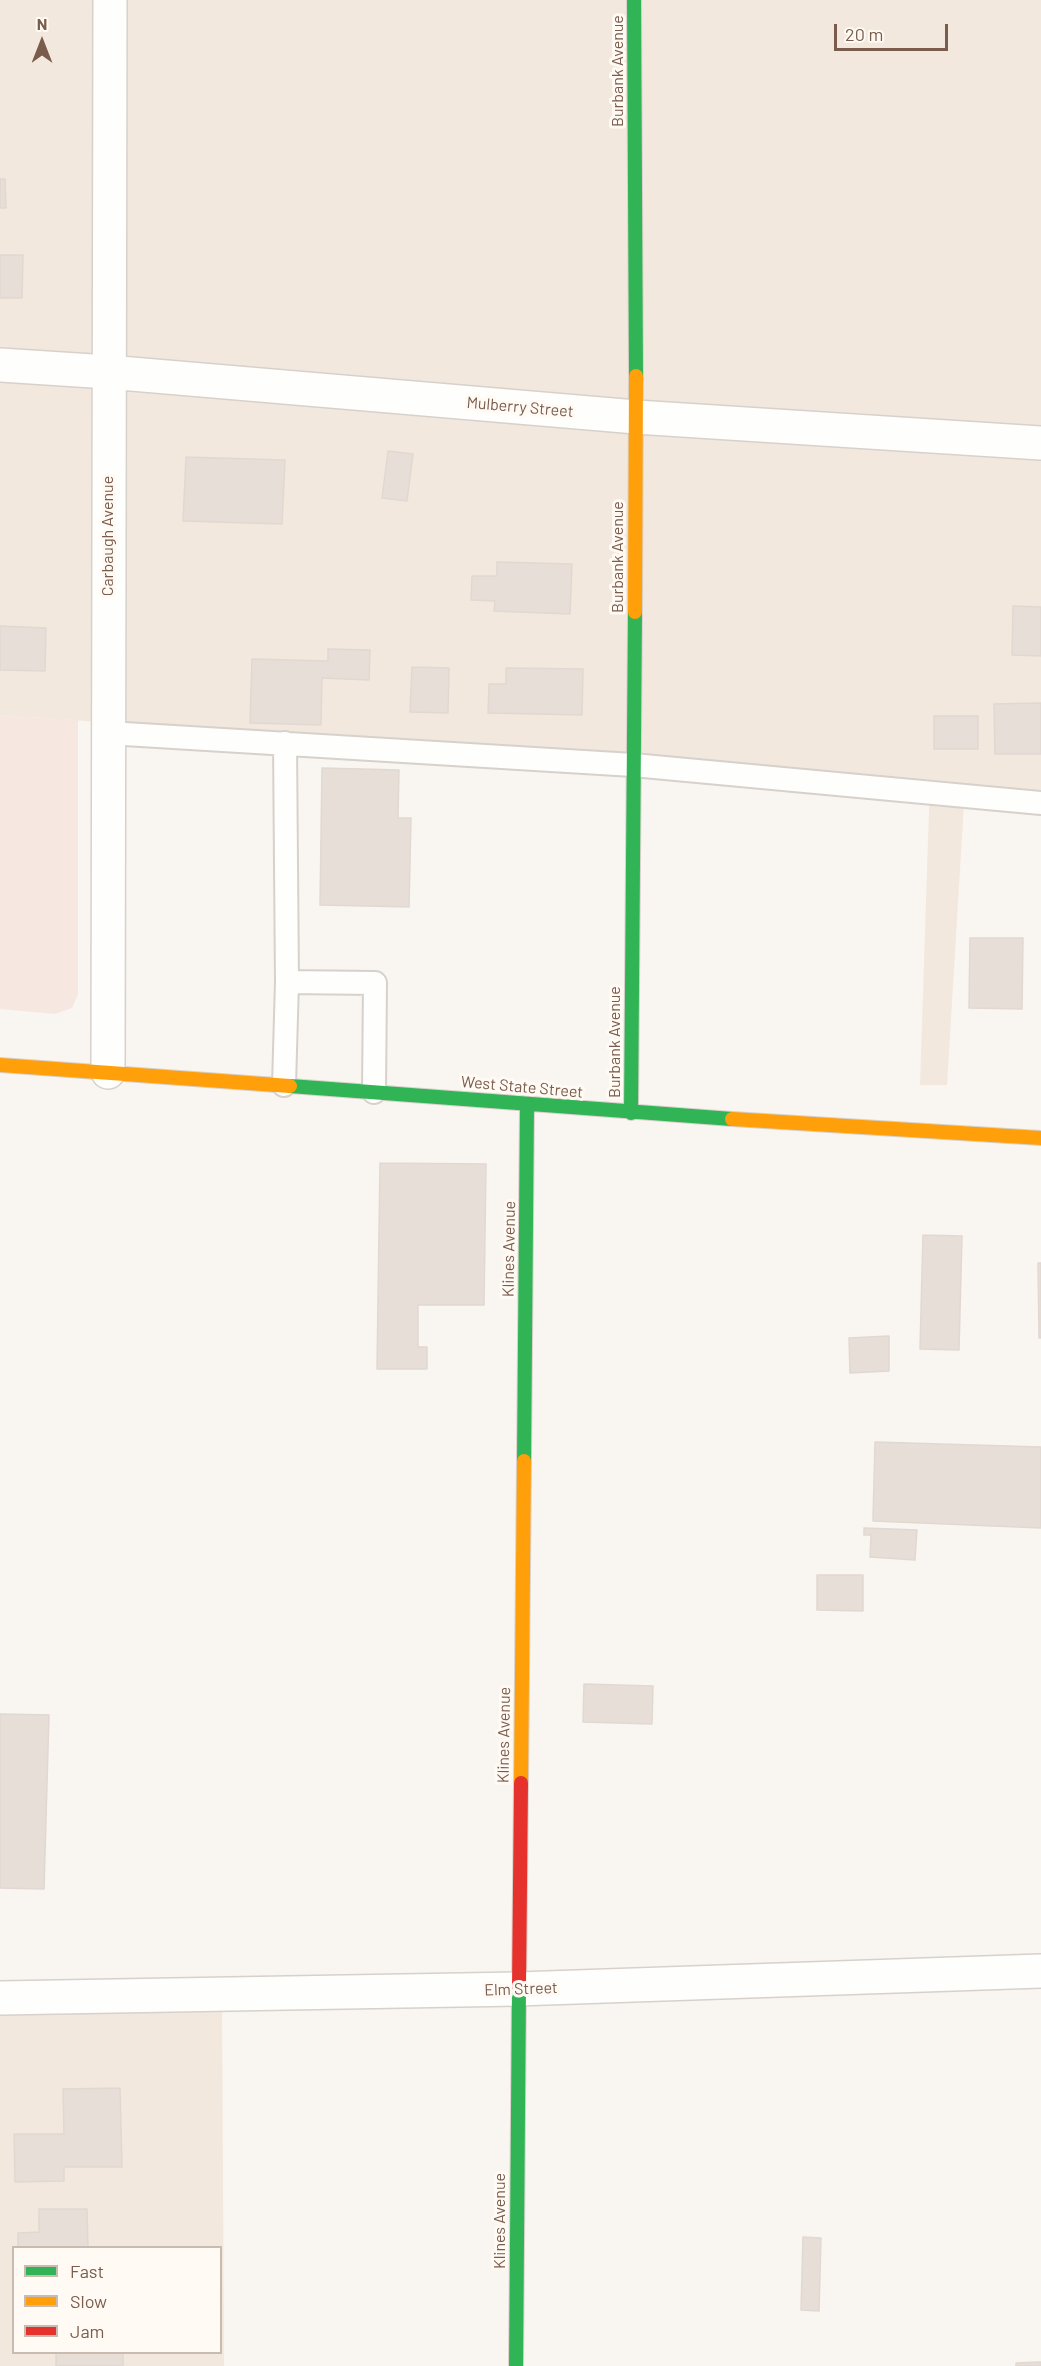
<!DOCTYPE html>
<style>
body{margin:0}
#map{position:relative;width:1041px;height:2366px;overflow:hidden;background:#f9f5f0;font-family:Barlow,sans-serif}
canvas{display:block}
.legend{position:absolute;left:12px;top:2246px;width:210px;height:108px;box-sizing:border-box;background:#fffaf3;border:2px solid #cabbb1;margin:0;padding:8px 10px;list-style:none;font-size:18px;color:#7a5c4d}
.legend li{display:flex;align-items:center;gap:12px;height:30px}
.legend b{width:30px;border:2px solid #cabbb1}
.north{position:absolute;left:12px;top:12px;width:60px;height:60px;-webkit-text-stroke:4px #fffaf3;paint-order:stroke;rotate:0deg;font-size:16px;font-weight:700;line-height:24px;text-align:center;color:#7a5c4d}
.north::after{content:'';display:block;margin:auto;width:21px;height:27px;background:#7a5c4d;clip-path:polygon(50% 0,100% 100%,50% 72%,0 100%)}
.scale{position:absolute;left:834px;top:24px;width:114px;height:27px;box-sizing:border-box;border:3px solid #7a5c4d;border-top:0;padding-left:8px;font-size:18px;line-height:21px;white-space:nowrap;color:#7a5c4d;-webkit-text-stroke:4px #fffaf3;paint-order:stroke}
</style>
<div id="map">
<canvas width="1041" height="2366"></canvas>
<ul class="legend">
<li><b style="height:8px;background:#30b455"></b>Fast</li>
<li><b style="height:8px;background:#ff9f0a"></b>Slow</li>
<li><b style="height:8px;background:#e5322d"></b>Jam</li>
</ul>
<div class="north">N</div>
<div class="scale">20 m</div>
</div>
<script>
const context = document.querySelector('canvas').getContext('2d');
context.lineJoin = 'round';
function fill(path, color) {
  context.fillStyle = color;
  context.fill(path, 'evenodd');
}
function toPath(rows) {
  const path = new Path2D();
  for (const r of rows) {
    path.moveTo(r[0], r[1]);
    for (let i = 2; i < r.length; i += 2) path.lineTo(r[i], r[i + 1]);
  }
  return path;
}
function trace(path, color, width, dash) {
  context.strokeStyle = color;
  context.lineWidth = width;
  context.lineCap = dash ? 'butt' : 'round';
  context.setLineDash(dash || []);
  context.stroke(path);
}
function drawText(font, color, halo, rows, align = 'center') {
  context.font = font + ' Barlow,sans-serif';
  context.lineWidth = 6;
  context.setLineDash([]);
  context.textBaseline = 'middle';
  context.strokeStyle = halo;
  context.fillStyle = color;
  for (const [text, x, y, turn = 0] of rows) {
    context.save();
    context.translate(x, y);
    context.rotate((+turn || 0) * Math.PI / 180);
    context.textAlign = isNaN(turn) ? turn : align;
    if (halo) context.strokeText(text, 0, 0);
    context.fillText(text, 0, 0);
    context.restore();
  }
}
fill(toPath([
 [0,0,1041,0,1041,793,965,786,947,1085,920,1085,930,780,0,715],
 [0,2003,222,2004,224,2366,0,2366],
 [14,2248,220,2248,220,2352,14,2352]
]), '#f2e8de');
fill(toPath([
 [0,715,78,720,78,994,72,1008,55,1014,0,1009]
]), '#f6e8e1');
const building = toPath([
 [0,179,5,179,6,208,0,208,0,179],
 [0,255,23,255,22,298,0,298,0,255],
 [388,451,413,454,407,501,382,498,388,451],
 [186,457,285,460,282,524,183,521,186,457],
 [497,562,572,564,570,614,494,611,495,601,471,600,472,576,497,576,497,562],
 [1013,606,1041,607,1041,656,1012,655,1013,606],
 [0,626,46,628,45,671,0,670,0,626],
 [328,649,370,650,369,680,322,678,321,725,250,723,252,659,328,661,328,649],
 [412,667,449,668,448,713,410,712,412,667],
 [506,668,583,669,582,715,488,713,489,684,506,684,506,668],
 [1041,703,1041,754,995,754,994,704,1041,703],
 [934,716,978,716,978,749,934,749,934,716],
 [322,768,399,770,398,818,411,818,409,907,320,905,322,768],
 [970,938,1023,938,1022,1009,969,1008,970,938],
 [380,1163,486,1164,484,1305,418,1305,418,1347,427,1347,427,1369,377,1369,380,1163],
 [923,1235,962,1236,959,1350,920,1349,923,1235],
 [1038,1263,1041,1263,1041,1338,1039,1338,1038,1263],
 [889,1336,889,1371,850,1373,849,1338,889,1336],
 [875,1442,1041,1447,1041,1528,873,1521,875,1442],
 [864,1528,917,1530,915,1560,870,1557,871,1535,864,1535,864,1528],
 [817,1575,863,1575,863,1611,817,1610,817,1575],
 [584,1684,653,1686,652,1724,583,1722,584,1684],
 [0,1714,49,1715,44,1889,0,1888,0,1714],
 [120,2088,122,2167,64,2167,64,2181,15,2182,14,2134,64,2134,63,2089,120,2088],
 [39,2209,87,2209,88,2248,18,2248,18,2233,39,2232,39,2209],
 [803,2237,821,2238,819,2311,801,2310,803,2237],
 [56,2352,123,2352,123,2366,56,2366,56,2352],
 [1041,2362,1041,2366,1016,2366,1016,2363,1041,2362]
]);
fill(building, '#e6ded7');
trace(building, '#e2d8d2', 1.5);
const lane = toPath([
 [108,733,633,765,1041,803],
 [285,743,287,982],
 [284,1085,287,982,375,983,374,1092]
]);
const street = toPath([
 [0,365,108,372,636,417,1041,443],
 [108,1072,110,0],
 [0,1998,518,1989,1041,1971]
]);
const fast = toPath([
 [634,0,636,376],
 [290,1086,732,1119],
 [631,1113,635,612],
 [524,1461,527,1104],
 [516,2366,519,1987]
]);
const slow = toPath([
 [635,612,636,376],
 [0,1065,290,1086],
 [732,1119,1041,1138],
 [521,1783,524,1461]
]);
const jam = toPath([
 [519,1987,521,1783]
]);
trace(lane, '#d7d1cb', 26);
trace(street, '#d7d1cb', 36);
trace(fast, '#d9d2cb', 16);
trace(slow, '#d9d2cb', 16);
trace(jam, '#d9d2cb', 16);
trace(lane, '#fefefd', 22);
trace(street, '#fefefd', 33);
trace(fast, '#30b455', 14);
trace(slow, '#ff9f0a', 14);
trace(jam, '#e5322d', 14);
drawText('16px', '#7a5c4d', '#fffaf3', [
 ["Burbank Avenue",618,71,-90],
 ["Mulberry Street",520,407,5],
 ["Carbaugh Avenue",108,536,-90],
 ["Burbank Avenue",618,557,-90],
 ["Burbank Avenue",615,1042,-90],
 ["West State Street",522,1087,5],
 ["Klines Avenue",509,1249,-89],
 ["Klines Avenue",504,1735,-89],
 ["Elm Street",521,1989,-2],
 ["Klines Avenue",500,2221,-90]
]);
</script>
